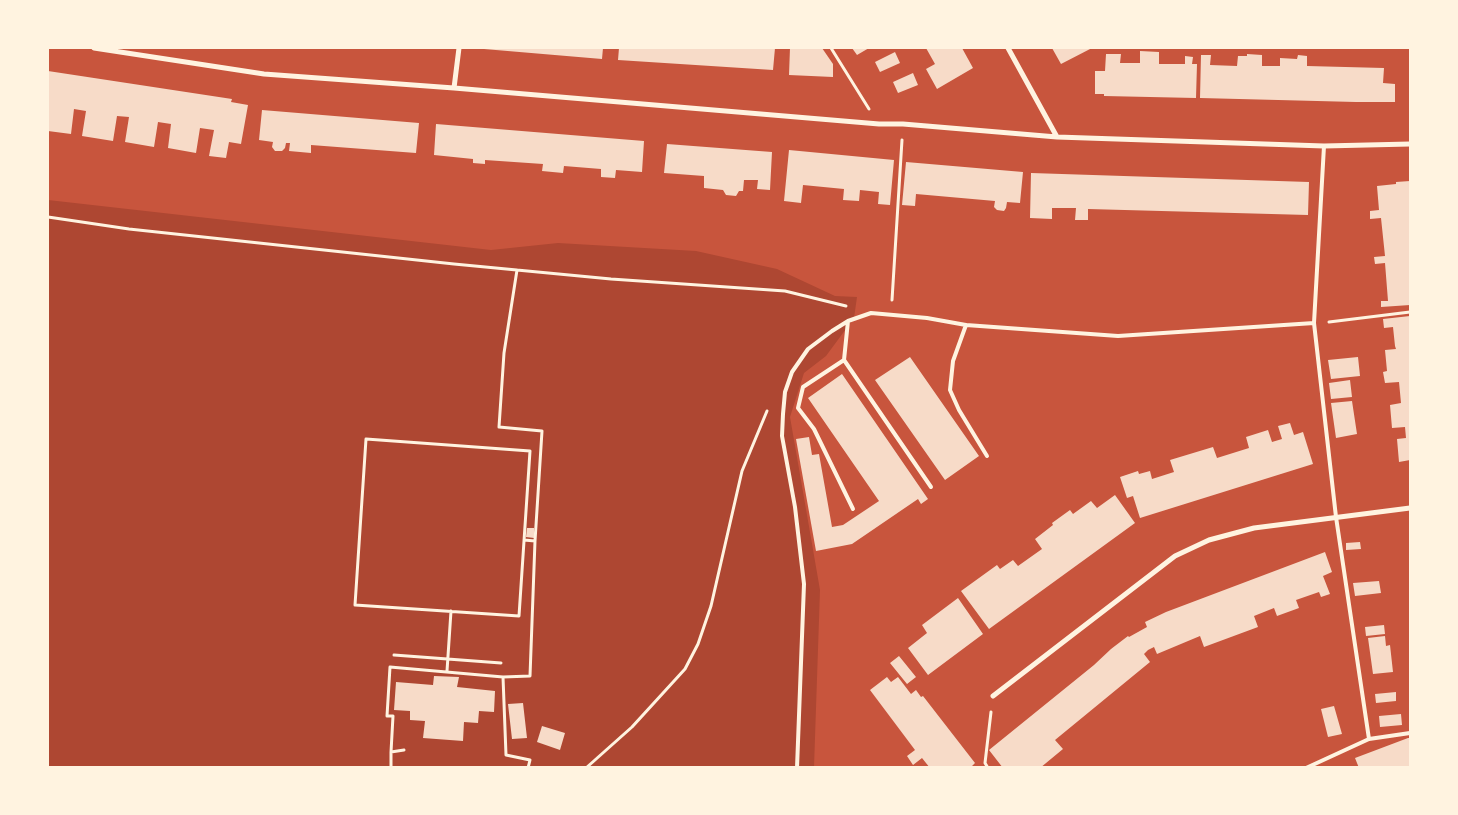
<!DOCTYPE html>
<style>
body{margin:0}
#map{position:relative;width:1458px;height:815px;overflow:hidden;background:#c8553d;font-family:Quicksand,sans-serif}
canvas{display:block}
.frame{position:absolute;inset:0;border:49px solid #fff3e0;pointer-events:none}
</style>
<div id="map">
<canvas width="1458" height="815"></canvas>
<div class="frame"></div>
</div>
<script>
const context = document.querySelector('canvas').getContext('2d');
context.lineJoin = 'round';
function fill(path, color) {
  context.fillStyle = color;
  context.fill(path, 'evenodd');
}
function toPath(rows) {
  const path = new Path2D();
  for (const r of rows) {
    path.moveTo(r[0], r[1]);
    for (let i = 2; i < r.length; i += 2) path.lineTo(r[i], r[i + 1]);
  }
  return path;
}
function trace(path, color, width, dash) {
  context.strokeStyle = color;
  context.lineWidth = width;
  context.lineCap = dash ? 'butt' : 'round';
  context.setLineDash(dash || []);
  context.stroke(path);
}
fill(toPath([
 [48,200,491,250,558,243,696,251,777,269,835,296,857,297,854,318,826,356,804,373,790,417,820,590,814,767,48,768]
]), '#ae4732');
fill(toPath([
 [484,48,603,48,602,59,484,49],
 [619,48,775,48,773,70,618,60],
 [790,48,822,48,833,64,833,77,789,75],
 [852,48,869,48,857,55],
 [926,48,962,48,973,68,937,89,926,69,935,64],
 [1052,48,1092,48,1061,64],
 [1140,51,1159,52,1159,64,1185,64,1185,56,1193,57,1192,64,1197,64,1196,98,1104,96,1104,94,1095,94,1095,71,1105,71,1106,54,1121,54,1120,63,1140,63],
 [895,52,900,63,880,72,875,62],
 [1247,54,1262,55,1262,66,1280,66,1280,58,1297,59,1298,55,1307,56,1307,66,1384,68,1383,83,1395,84,1395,102,1356,102,1200,98,1201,55,1211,55,1210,65,1237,66,1238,56,1247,56],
 [48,71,232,99,231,102,248,105,241,144,229,142,226,158,209,156,214,130,200,128,196,153,168,148,171,124,158,122,154,147,125,142,129,117,117,116,113,141,82,136,86,111,74,109,71,134,48,131],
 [913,73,918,85,898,93,893,82],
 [262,110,419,123,416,153,311,145,311,153,289,151,290,143,286,143,285,148,282,151,275,151,272,147,273,142,259,140],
 [436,124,644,141,642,172,616,170,615,178,601,177,601,169,564,166,563,173,542,171,543,164,485,160,485,164,473,163,473,159,434,155],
 [667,144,772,152,770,190,757,189,758,180,744,180,743,191,739,191,736,196,726,195,723,190,704,188,704,176,664,173],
 [789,150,894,160,890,205,878,204,879,192,860,190,859,201,843,200,844,189,803,185,801,203,784,201],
 [906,162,1023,172,1020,203,1007,202,1006,208,1004,211,997,210,994,207,995,201,916,194,915,206,902,205],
 [1031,173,1309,182,1308,215,1088,209,1088,220,1075,220,1076,208,1052,208,1052,219,1030,218],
 [1410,181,1410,305,1381,307,1381,301,1388,301,1385,263,1375,264,1374,257,1385,256,1381,218,1370,219,1370,211,1379,210,1377,186,1396,184,1396,182],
 [1410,316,1410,460,1399,462,1397,439,1406,438,1405,427,1392,428,1390,405,1401,403,1399,382,1385,383,1383,372,1387,371,1385,350,1396,349,1395,346,1393,327,1384,328,1383,319],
 [910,357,979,456,945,480,875,380],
 [1358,357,1360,376,1331,379,1328,360],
 [842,374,928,499,921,504,918,499,852,544,816,551,796,439,809,437,812,455,819,454,832,527,843,525,879,501,808,398],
 [1350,380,1352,397,1331,399,1329,383],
 [1352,401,1357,434,1336,438,1331,403],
 [1290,423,1294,435,1303,432,1313,464,1140,518,1133,496,1127,498,1120,477,1138,471,1139,474,1150,471,1152,479,1174,472,1170,460,1213,447,1217,458,1249,448,1246,437,1268,430,1272,442,1282,439,1278,426],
 [1115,495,1135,523,989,629,961,591,997,565,1000,569,1013,560,1018,566,1042,549,1035,539,1053,525,1052,523,1070,510,1073,514,1091,501,1097,508],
 [527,528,534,528,534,538,526,537],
 [1360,542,1361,549,1346,550,1346,543],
 [1325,552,1332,572,1323,576,1330,594,1321,597,1319,592,1296,600,1299,608,1277,616,1274,608,1254,616,1258,627,1204,647,1200,636,1157,654,1154,647,1148,650,1144,654,1150,662,1055,740,1063,749,1040,768,1003,768,989,750,1094,665,1111,649,1128,636,1129,637,1147,627,1145,622,1166,612],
 [1379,581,1381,593,1355,596,1353,583],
 [958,598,983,634,928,675,908,648,927,633,922,625],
 [1384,625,1385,634,1366,636,1365,627],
 [1385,636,1386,646,1390,645,1393,672,1373,674,1368,638],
 [899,656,916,677,907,684,890,663],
 [434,676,459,677,457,687,495,691,494,712,479,711,478,723,464,722,463,741,423,738,425,721,410,720,410,711,394,710,396,682,433,685],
 [887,677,891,682,898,677,911,694,916,690,921,697,923,696,975,763,970,768,930,768,922,758,913,765,907,756,915,750,870,690],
 [1396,692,1396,701,1376,703,1375,694],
 [523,703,527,738,512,739,508,704],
 [1334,706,1342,734,1328,737,1321,709],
 [1401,714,1402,725,1380,727,1379,716],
 [542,726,565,733,560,750,537,742],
 [1408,738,1410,738,1410,768,1359,768,1355,758]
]), '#f7dbc8');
trace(toPath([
 [831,48,869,109],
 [48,217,129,229,454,264,611,279,785,291,846,306],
 [892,300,902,140],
 [1329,322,1410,312],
 [366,439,530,451,519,616,355,605,366,439],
 [524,540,535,541],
 [394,655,501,663],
 [447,671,451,611],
 [503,677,530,676,535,541,542,431,499,427,504,353,517,270],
 [391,752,393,716,387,716,390,667,503,677,506,755,530,760,528,768],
 [391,768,391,752,404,750],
 [586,768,632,727,685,669,698,644,711,606,742,471,767,411],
 [988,768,985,763,991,712]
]), '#fff3e0', 3);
trace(toPath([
 [1324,146,1314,323,1336,517,1369,739],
 [848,321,844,360,803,387,798,408,814,429,853,509],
 [966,325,953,361,950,390,959,410,987,456],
 [844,360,931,487],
 [797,768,804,584,795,507,782,436,783,414,785,392,792,372,808,349,832,331,848,321,871,313,927,318,966,325,1118,336,1314,323],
 [1306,768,1369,739,1410,733]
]), '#fff3e0', 4);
trace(toPath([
 [94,48,264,74,454,88,879,124,903,124,1057,137,1324,146,1410,144],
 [1008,48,1057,137],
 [454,88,459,48],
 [993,696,1175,556,1209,540,1254,528,1410,508]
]), '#fff3e0', 5);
</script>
